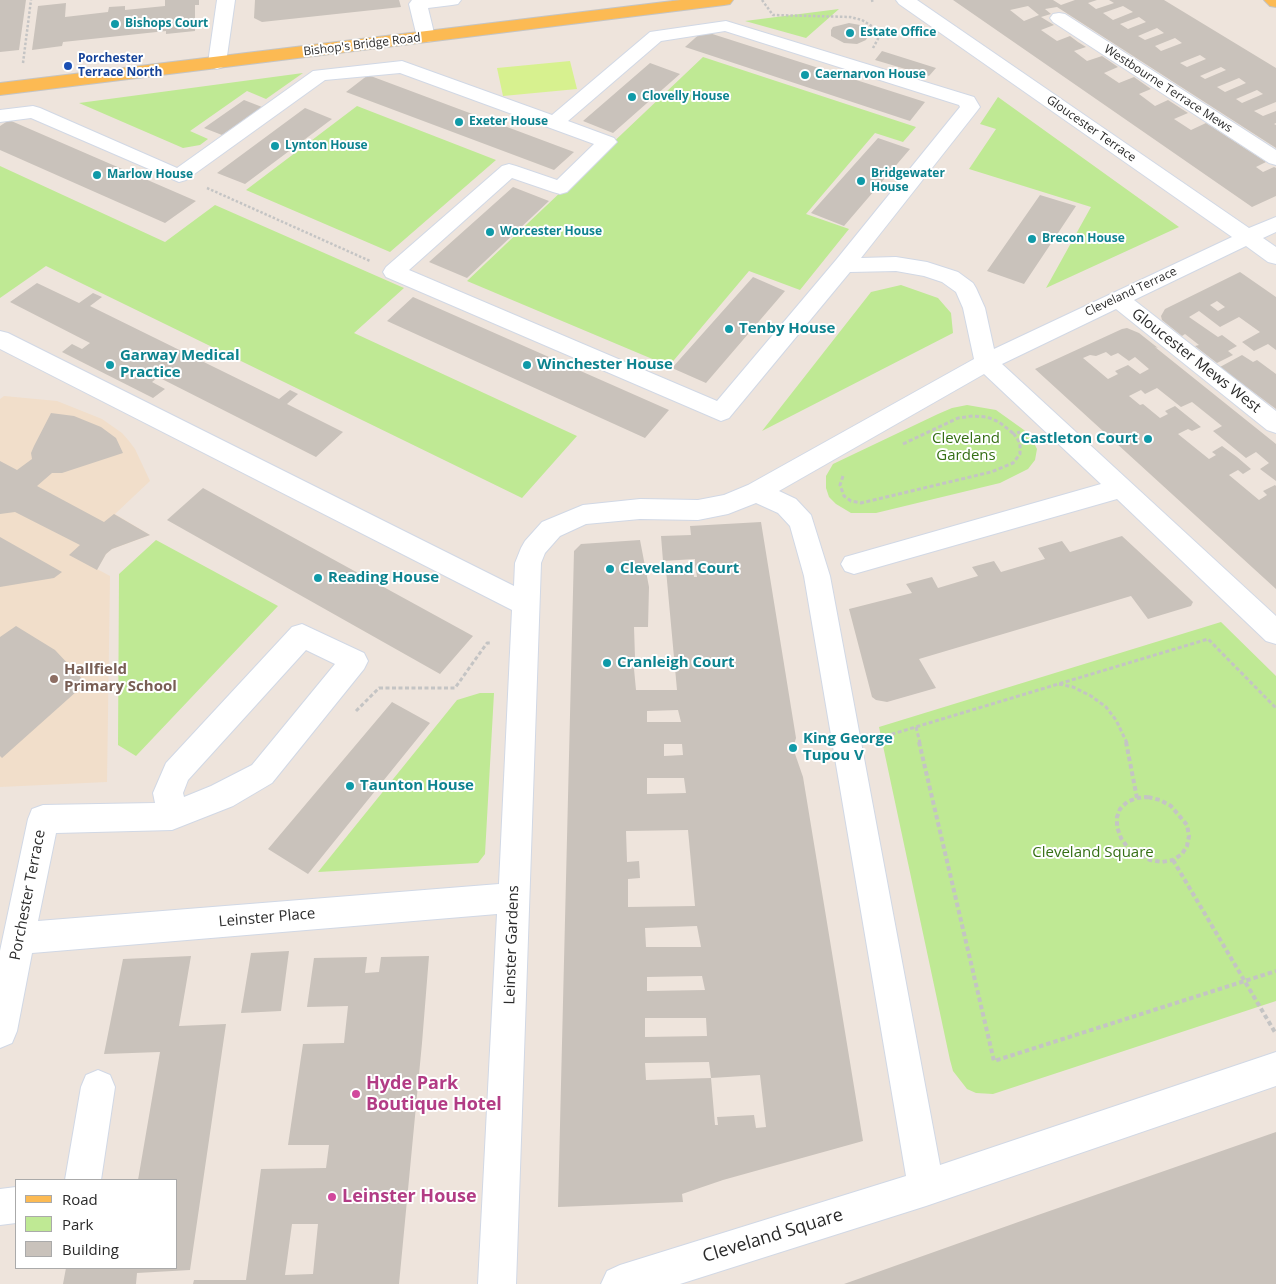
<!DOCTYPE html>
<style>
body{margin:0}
#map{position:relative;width:1276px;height:1284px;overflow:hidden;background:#eee4dc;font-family:"Open Sans",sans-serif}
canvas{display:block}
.legend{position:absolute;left:15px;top:1179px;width:162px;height:90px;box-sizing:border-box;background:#fff;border:1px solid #aaa;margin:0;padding:6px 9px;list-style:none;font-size:15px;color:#2b2b2b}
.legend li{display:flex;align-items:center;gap:10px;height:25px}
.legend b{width:25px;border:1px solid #aaa}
</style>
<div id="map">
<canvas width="1276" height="1284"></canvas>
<ul class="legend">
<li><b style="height:6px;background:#fcba53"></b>Road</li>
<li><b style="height:14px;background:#bfe994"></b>Park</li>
<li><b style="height:14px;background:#c9c2bb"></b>Building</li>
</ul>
</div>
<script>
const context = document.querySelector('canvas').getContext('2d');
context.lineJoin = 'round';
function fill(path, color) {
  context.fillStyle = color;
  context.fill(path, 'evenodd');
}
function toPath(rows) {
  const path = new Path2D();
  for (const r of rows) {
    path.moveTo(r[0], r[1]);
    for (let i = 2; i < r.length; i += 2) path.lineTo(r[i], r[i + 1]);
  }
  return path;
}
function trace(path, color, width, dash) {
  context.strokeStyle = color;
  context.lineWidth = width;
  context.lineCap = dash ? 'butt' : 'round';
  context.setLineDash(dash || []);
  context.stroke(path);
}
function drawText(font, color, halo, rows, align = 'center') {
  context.font = font + ' "Open Sans",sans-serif';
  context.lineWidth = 4;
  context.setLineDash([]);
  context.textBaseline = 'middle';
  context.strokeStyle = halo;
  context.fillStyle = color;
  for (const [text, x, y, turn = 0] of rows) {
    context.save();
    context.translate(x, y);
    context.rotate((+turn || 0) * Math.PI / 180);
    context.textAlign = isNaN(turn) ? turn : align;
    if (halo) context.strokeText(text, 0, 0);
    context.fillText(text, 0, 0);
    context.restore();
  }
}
fill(toPath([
 [4,396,57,401,102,419,122,433,129,441,135,449,150,481,115,514,150,535,112,549,106,554,97,569,110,576,107,782,0,787,0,399]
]), '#f1deca');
fill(toPath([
 [839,9,806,38,745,21],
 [703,57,916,127,903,142,875,133,806,214,849,229,800,290,749,271,669,366,467,281],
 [303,73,266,99,247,91,190,131,208,139,200,145,183,148,79,103],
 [998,97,1179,227,1046,288,1091,207,969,169,996,129,980,124],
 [357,106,496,160,390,252,246,190],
 [0,166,165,242,215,205,404,288,354,333,577,436,522,498,46,266,0,298],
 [901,285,938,298,951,313,953,333,762,431,871,292],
 [967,405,996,410,1024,430,1031,437,1037,449,1035,460,1028,469,1000,483,876,513,851,513,836,504,829,497,826,488,826,476,833,464,938,414,952,408],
 [156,540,278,606,136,756,118,745,119,574],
 [1221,622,1276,676,1276,1001,993,1094,976,1093,967,1089,953,1071,950,1060,879,727],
 [480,693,494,693,485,854,478,863,318,872,457,700]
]), '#bfe994');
fill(toPath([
 [570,61,577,89,503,96,497,68]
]), '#d7f18f');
fill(toPath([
 [0,0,26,0,19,50,0,52],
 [165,0,199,0,199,5,195,5,195,31,166,34,166,31,63,42,62,46,32,50,38,6,66,3,65,17,108,12,109,7,125,6,125,10,165,6],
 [255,0,399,0,401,7,262,22,254,18],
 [953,0,1053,0,1061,5,1075,0,1097,0,1088,3,1096,9,1114,3,1109,0,1164,0,1276,68,1276,102,1254,111,1263,116,1276,111,1276,123,1274,124,1276,125,1276,148,1057,7,1045,9,1051,14,1041,17,1054,25,1041,30,1057,41,1070,36,1078,42,1086,47,1074,51,1087,61,1102,56,1118,67,1104,73,1119,83,1134,77,1151,89,1139,94,1155,106,1168,100,1188,113,1174,119,1191,130,1206,123,1266,162,1256,167,1263,172,1274,167,1276,168,1276,196,1252,207],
 [1028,6,1039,15,1024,21,1010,10],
 [1123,6,1133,12,1113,20,1103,13],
 [1139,17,1146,22,1128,29,1120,24],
 [1157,28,1164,33,1145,40,1138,36],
 [1175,38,1182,43,1161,51,1155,46],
 [1200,55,1206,59,1187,67,1180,63],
 [1221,67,1226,70,1205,79,1200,76],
 [1239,78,1246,83,1225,92,1217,87],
 [1257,90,1263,94,1242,103,1236,99],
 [849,23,860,25,868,31,869,34,866,40,857,44,844,43,831,36,831,30,833,27],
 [703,31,925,102,910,121,685,47],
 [882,51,936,68,929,76,875,60],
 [650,63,680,74,613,133,583,121],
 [368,75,574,152,554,170,346,92],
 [244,100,262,107,222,135,204,128],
 [305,108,332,119,245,184,217,173],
 [9,120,196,201,165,223,0,150,0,126],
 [878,138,910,149,844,226,811,213],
 [513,187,549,201,467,278,429,262],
 [1040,195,1076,206,1024,284,987,271],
 [1240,272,1276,297,1276,350,1268,344,1254,351,1242,342,1260,332,1239,317,1220,327,1199,311,1189,317,1218,337,1222,335,1237,346,1228,351,1233,355,1217,363,1195,346,1199,345,1185,334,1182,336,1162,320,1161,316,1165,309],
 [1217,301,1225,307,1218,311,1210,305],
 [753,277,785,291,706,383,672,368],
 [37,283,79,303,93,293,102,297,90,306,279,399,290,390,298,394,287,404,343,432,316,457,158,377,152,382,165,389,153,398,62,352,72,344,82,349,90,343,10,302],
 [413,297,669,410,645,438,387,321],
 [1127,328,1139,333,1158,348,1155,347,1276,444,1276,481,1260,469,1269,463,1256,452,1246,458,1213,431,1222,426,1192,402,1181,407,1157,388,1145,394,1141,390,1129,396,1140,405,1143,404,1160,418,1168,414,1165,411,1175,406,1201,427,1192,431,1188,429,1178,434,1209,459,1216,455,1212,452,1222,446,1237,457,1251,469,1243,474,1238,470,1229,475,1259,500,1267,495,1263,491,1275,485,1276,486,1276,589,1035,369,1122,329],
 [1106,352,1111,356,1118,353,1129,361,1135,357,1149,369,1140,374,1128,365,1115,371,1118,374,1108,379,1083,358,1090,355,1096,356],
 [1242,355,1253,362,1257,360,1276,374,1276,409,1220,367],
 [51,413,74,416,101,427,116,438,123,453,62,473,52,473,37,486,104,522,114,514,150,535,112,549,106,554,97,570,69,555,80,545,15,512,0,514,0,461,17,470,32,459,31,453,34,446],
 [203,488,473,636,440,674,167,520],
 [761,522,796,738,793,748,803,777,863,1141,723,1180,682,1194,683,1202,558,1207,574,551,581,544,640,540,649,587,648,627,634,627,635,658,642,658,642,668,634,669,636,690,677,690,666,570,693,568,694,577,697,577,695,565,695,559,663,561,661,536,691,535,690,526],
 [678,710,681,722,647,722,647,711],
 [664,744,682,744,683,755,664,756],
 [647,778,684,778,686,793,647,794],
 [688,830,695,906,628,907,628,879,640,878,639,861,627,862,626,831],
 [697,926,701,947,646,947,645,928],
 [702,976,705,990,647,991,647,977],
 [645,1018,706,1018,707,1036,645,1037],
 [709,1062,711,1078,760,1075,766,1127,756,1128,754,1115,717,1117,718,1125,715,1125,711,1078,646,1080,645,1063],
 [1122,536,1189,598,1193,602,1191,606,1148,619,1131,596,919,659,936,688,887,702,876,700,872,697,849,609,912,593,906,584,932,577,938,588,978,576,972,567,994,561,1001,572,1045,559,1038,548,1062,541,1070,552],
 [0,537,62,572,54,578,0,587],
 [16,626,55,650,86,683,2,758,0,756,0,637],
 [392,702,430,723,308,874,268,849],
 [289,951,281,1011,241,1013,251,953],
 [191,956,179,1026,226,1024,190,1270,137,1273,136,1284,63,1284,66,1268,176,1268,176,1180,138,1180,160,1052,104,1054,123,959],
 [429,956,422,1043,399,1284,193,1284,194,1280,246,1280,261,1169,326,1168,329,1145,288,1145,303,1044,344,1043,348,1006,307,1007,314,958,367,957,365,973,379,972,381,957],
 [292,1224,318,1224,313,1274,285,1275],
 [1276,1132,1276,1284,844,1284,1038,1215]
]), '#c9c2bb');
const minor = toPath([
 [217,0,235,0,226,63,223,67,217,69,211,67,208,63,217,0],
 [412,0,461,0,458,4,452,5,428,8,435,37,432,41,426,42,420,41,417,37,409,4,412,0],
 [896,0,917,0,1249,228,1276,217,1276,232,1263,238,1276,247,1276,264,1268,262,1246,246,1134,300,1276,411,1276,433,1267,430,1116,309,1002,364,1276,616,1276,644,1266,641,1117,499,854,574,845,571,841,564,845,557,1101,484,984,374,779,491,796,499,811,515,830,576,940,1165,1276,1052,1276,1086,926,1206,680,1284,601,1284,607,1271,620,1265,906,1176,804,576,790,526,778,513,756,503,728,514,698,520,640,519,586,524,560,536,545,553,541,563,516,1284,478,1284,497,914,32,953,17,1031,12,1043,0,1048,0,951,28,819,32,809,43,805,155,803,153,793,166,763,292,627,302,624,364,653,368,661,364,669,272,783,233,806,172,830,56,833,38,921,499,884,512,610,0,349,0,331,8,333,514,586,515,563,521,548,525,541,542,522,583,505,640,499,698,500,724,495,748,485,974,359,963,308,956,292,942,282,924,276,896,271,850,272,729,418,721,421,386,277,383,272,386,267,502,166,509,164,516,166,557,180,594,144,400,73,325,80,186,180,179,182,31,118,0,122,0,110,33,106,40,108,177,168,313,71,402,61,552,115,650,32,726,21,974,97,980,107,977,111,861,258,896,257,927,262,958,272,973,283,976,288,985,308,994,349,1232,237,899,4,896,0],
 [725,31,959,105,960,107,836,260,717,401,409,270,512,178,553,192,560,194,567,192,617,142,614,138,568,121,661,41,725,31],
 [306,650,335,664,252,765,211,786,184,797,183,793,188,780,306,650],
 [1059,13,1065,14,1276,150,1276,165,1269,163,1053,22,1050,18,1053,14,1059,13],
 [98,1070,110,1075,115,1087,101,1180,65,1180,81,1087,86,1075,98,1070],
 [16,1187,16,1223,0,1225,0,1189,16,1187]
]);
const major = toPath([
 [681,0,733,0,730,4,724,5,0,95,0,83,681,0],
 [1264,0,1276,0,1276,7,1270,6,1264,0]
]);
trace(minor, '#d1d8e5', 2);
trace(major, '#c4c4c4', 2);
trace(toPath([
 [762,0,773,15,850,17,862,20,878,30,879,37,873,48],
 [871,1,875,0],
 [23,63,31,0],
 [207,188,370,261]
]), '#c4c4c4', 2.5, [2.5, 2]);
trace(toPath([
 [903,444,958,418,973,416,987,417,999,422,1014,434],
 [843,476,840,485,844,496,851,501,861,503,991,472,1013,463,1020,454,1020,443,1014,434,1020,432],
 [1059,684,1073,687,1091,696,1106,707,1116,720,1127,743],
 [356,711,379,688,455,688,487,643,492,643],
 [916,727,920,743],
 [879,738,1208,639,1276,708]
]), '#c4c4c4', 3, [4, 2.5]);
trace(toPath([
 [919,742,994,1061,1276,971],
 [1126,742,1137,798],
 [1148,797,1160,800,1171,806,1187,825,1189,836,1187,846,1182,854,1173,860,1162,862,1150,860,1128,848,1121,838,1117,827,1117,817,1120,809,1127,802,1137,798,1148,797],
 [1173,860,1276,1034]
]), '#c4c4c4', 4, [4.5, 3]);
fill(minor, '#fff');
fill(major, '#fcba53');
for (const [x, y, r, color] of [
 [115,24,5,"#0f9aa8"],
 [850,33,5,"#0f9aa8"],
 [68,66,5,"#1a4fb4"],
 [805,75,5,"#0f9aa8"],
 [632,97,5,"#0f9aa8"],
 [459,122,5,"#0f9aa8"],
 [275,146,5,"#0f9aa8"],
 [97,175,5,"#0f9aa8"],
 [861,181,5,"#0f9aa8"],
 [490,232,5,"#0f9aa8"],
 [1032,239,5,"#0f9aa8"],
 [729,329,5,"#0f9aa8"],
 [110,365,5,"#0f9aa8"],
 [527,365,5,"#0f9aa8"],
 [1148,439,5,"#0f9aa8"],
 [610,569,5,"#0f9aa8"],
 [318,578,5,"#0f9aa8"],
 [607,663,5,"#0f9aa8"],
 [54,679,5,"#8d6e63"],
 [793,748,5,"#0f9aa8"],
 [350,786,5,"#0f9aa8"],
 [356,1094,5,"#d1479c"],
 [332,1197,5,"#d1479c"]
]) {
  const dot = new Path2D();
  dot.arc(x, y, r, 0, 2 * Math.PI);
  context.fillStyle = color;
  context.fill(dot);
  trace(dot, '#fff', 2);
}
drawText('bold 12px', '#0d838f', '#fff', [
 ["Bishops Court",125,24],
 ["Estate Office",860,33],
 ["Caernarvon House",815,75],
 ["Clovelly House",642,97],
 ["Exeter House",469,122],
 ["Lynton House",285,146],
 ["Bridgewater",871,174],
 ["House",871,188],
 ["Marlow House",107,175],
 ["Worcester House",500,232],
 ["Brecon House",1042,239]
], 'left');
drawText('12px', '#2b2b2b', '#fff', [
 ["Bishop's Bridge Road",362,45,-7],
 ["Westbourne Terrace Mews",1168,89,33],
 ["Gloucester Terrace",1091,129,35],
 ["Cleveland Terrace",1131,292,-25]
]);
drawText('bold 12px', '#164399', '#fff', [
 ["Porchester",78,59],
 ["Terrace North",78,73]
], 'left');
drawText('bold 15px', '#0d838f', '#fff', [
 ["Tenby House",739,329],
 ["Garway Medical",120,356],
 ["Practice",120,373],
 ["Winchester House",537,365],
 ["Castleton Court",1138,439,"right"],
 ["Cleveland Court",620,569],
 ["Reading House",328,578],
 ["Cranleigh Court",617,663],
 ["King George",803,739],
 ["Tupou V",803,756],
 ["Taunton House",360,786]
], 'left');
drawText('15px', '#2b2b2b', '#fff', [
 ["Gloucester Mews West",1196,361,38],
 ["Porchester Terrace",28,895,-79],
 ["Leinster Place",267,918,-5],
 ["Leinster Gardens",512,945,-88]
]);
drawText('15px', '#356f14', '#fff', [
 ["Cleveland",966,439],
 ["Gardens",966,456],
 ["Cleveland Square",1093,853]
]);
drawText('bold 15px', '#785e54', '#fff', [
 ["Hallfield",64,670],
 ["Primary School",64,687]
], 'left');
drawText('bold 18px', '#b23c85', '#fff', [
 ["Hyde Park",366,1084],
 ["Boutique Hotel",366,1105],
 ["Leinster House",342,1197]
], 'left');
drawText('18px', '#2b2b2b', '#fff', [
 ["Cleveland Square",773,1236,-17]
]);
</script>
